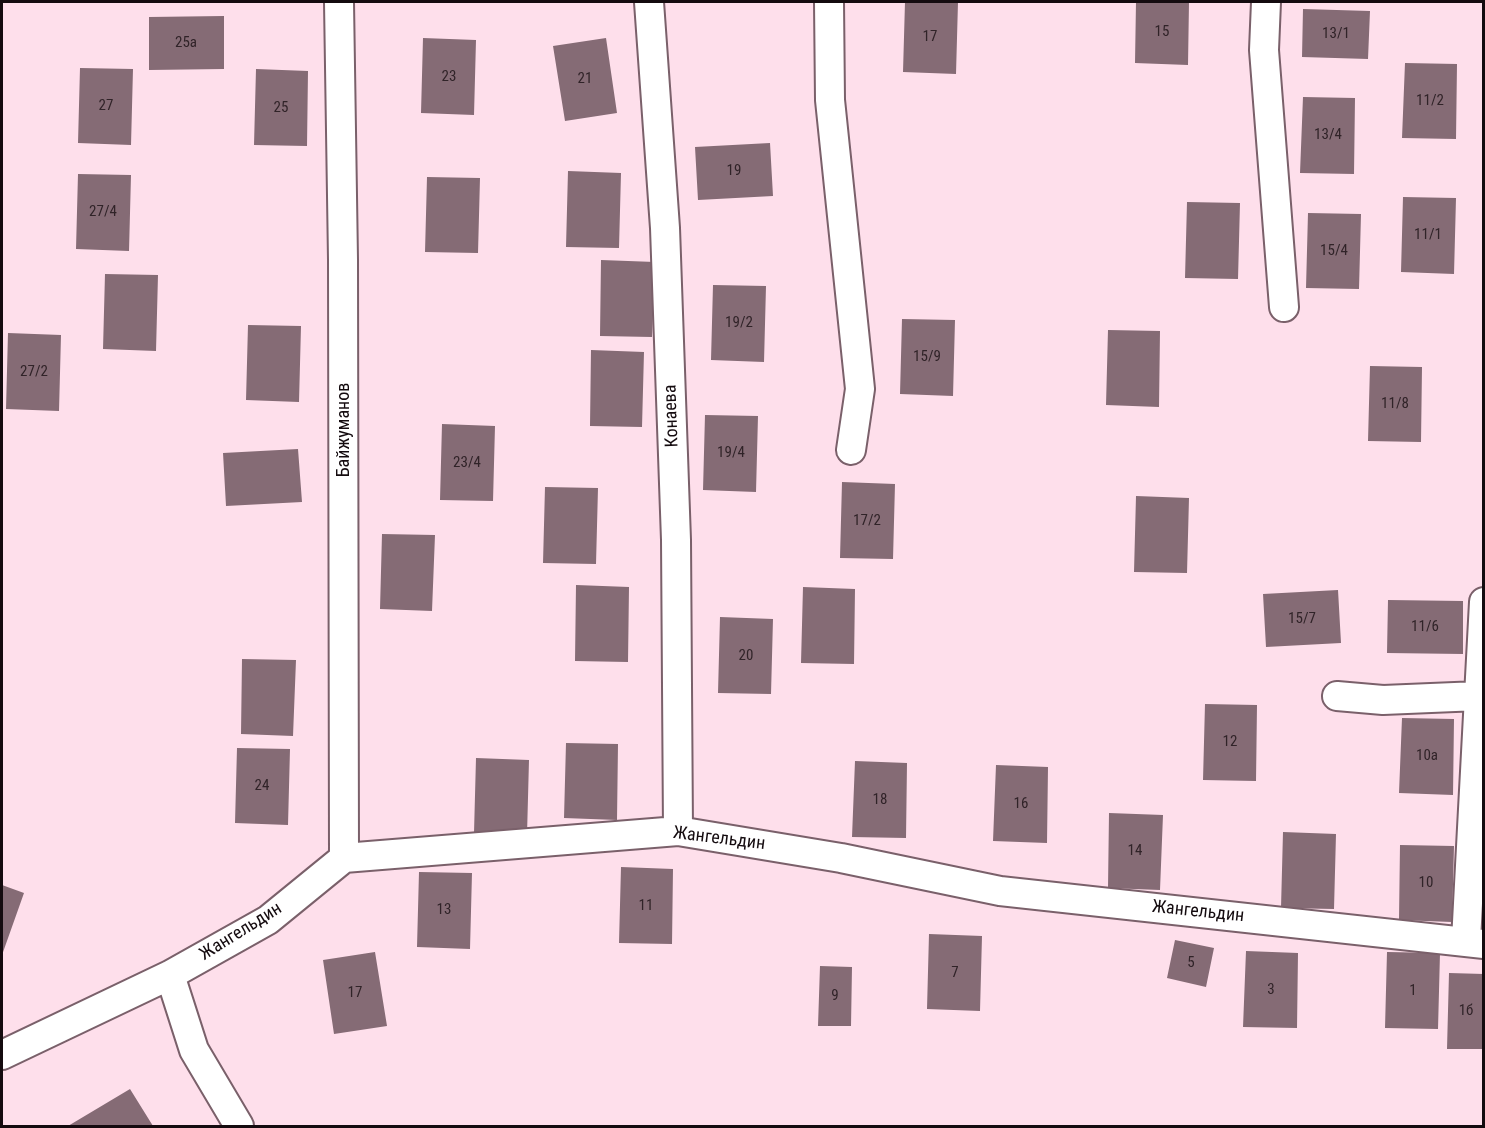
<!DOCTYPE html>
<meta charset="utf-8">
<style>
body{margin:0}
#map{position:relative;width:1485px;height:1128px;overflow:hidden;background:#fedfeb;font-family:"Roboto Condensed",sans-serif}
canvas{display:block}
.frame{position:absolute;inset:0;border:3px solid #140b0f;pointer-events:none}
</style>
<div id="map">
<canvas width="1485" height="1128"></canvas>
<div class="frame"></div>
</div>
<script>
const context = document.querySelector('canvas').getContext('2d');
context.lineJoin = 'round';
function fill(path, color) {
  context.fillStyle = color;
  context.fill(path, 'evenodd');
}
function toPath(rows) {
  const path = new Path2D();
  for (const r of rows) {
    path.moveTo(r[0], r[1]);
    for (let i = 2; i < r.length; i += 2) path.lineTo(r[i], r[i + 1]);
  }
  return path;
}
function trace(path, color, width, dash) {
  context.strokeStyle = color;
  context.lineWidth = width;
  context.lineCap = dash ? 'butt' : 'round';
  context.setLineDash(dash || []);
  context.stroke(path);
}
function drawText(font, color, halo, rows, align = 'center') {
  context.font = font + ' "Roboto Condensed",sans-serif';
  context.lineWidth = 4.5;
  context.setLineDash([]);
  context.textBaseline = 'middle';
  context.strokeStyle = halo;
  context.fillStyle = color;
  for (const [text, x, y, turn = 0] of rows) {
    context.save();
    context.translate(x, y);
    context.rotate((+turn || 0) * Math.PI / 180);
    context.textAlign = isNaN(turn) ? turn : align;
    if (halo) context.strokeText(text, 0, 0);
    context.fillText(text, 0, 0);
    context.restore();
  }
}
fill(toPath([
 [905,2,958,2,956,74,903,72],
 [1136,2,1189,2,1188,65,1135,63],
 [1303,9,1370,11,1368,59,1302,57],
 [224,16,224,69,149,70,149,17],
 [423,38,476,40,474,115,421,113],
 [606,38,617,113,565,121,553,46],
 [1405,63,1457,64,1456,139,1402,138],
 [80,68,133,69,131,145,78,143],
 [256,69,308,71,307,146,254,145],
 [1303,97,1355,98,1354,174,1300,173],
 [770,143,773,196,698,200,695,147],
 [568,171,621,173,619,248,566,247],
 [78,174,131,175,129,251,76,249],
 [427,177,480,178,478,253,425,252],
 [1403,197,1456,198,1454,274,1401,272],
 [1187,202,1240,203,1238,279,1185,278],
 [1308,213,1361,214,1359,289,1306,288],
 [601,260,655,262,652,337,600,336],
 [105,274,158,275,156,351,103,349],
 [713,285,766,286,764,362,711,360],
 [902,319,955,320,953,396,900,394],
 [248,325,301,326,299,402,246,400],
 [1108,330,1160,331,1159,407,1106,405],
 [8,333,61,335,59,411,6,409],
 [591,350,644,352,642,427,590,426],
 [1370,366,1422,367,1421,442,1368,441],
 [705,415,758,416,756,492,703,490],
 [442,424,495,426,493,501,440,500],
 [298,449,302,502,226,506,223,453],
 [842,482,895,484,893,559,840,558],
 [545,487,598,488,596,564,543,563],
 [1136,496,1189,498,1187,573,1134,572],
 [382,534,435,535,432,611,380,609],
 [576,585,629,587,628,662,575,661],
 [803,587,855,589,854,664,801,663],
 [1338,590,1341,643,1266,647,1263,594],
 [1388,600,1463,601,1463,654,1387,653],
 [720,617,773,619,771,694,718,693],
 [242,659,296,660,293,736,241,734],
 [1205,704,1257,705,1256,781,1203,780],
 [1402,718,1454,719,1453,795,1399,793],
 [566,743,618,744,617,820,564,818],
 [237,748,290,749,288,825,235,823],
 [476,758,529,760,527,835,474,833],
 [855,761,907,763,906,838,852,837],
 [996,765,1048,767,1047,843,993,841],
 [1109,813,1163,815,1160,890,1108,888],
 [1283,832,1336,834,1334,909,1281,908],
 [1400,845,1454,846,1452,922,1399,920],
 [621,867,673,869,672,944,619,943],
 [419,872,472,873,470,949,417,947],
 [2,885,24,893,2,955],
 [929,934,982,936,980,1011,927,1009],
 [1175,940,1214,948,1206,987,1167,978],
 [1246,951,1298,953,1297,1028,1243,1027],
 [375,952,387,1026,334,1034,323,960],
 [1387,952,1440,953,1438,1029,1385,1028],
 [820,966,852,967,851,1026,818,1026],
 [1449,973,1484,974,1484,1049,1447,1049],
 [130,1089,153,1126,68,1126]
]), '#856b75');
const minor = toPath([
 [339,2,343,260,344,858],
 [649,2,665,228,676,540,678,831],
 [829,2,830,100,860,389,851,450],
 [1266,2,1264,50,1284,307],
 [1337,696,1383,700,1479,696],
 [1466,941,1484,602],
 [170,975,194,1050,239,1126],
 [2,1055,170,975,268,920,344,858,678,831,841,858,1000,891,1484,944]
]);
trace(minor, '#7a606a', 32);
trace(minor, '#fff', 28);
drawText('15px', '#302328', null, [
 ["15",1162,32],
 ["13/1",1336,34],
 ["17",930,37],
 ["25а",186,43],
 ["23",449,77],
 ["21",585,79],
 ["11/2",1430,101],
 ["27",106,106],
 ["25",281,108],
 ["13/4",1328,135],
 ["19",734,171],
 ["27/4",103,212],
 ["11/1",1428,235],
 ["15/4",1334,251],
 ["19/2",739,323],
 ["15/9",927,357],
 ["27/2",34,372],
 ["11/8",1395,404],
 ["19/4",731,453],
 ["23/4",467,463],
 ["17/2",867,521],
 ["15/7",1302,619],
 ["11/6",1425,627],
 ["20",746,656],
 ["12",1230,742],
 ["10а",1427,756],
 ["24",262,786],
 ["18",880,800],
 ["16",1021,804],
 ["14",1135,851],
 ["10",1426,883],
 ["11",646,906],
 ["13",444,910],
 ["5",1191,963],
 ["7",955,973],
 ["3",1271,990],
 ["1",1413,991],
 ["17",355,993],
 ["9",835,996],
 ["1б",1466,1011]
]);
drawText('18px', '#140b0f', '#fff', [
 ["Конаева",672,416,-92],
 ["Байжуманов",344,430,-90],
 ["Жангельдин",719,839,7],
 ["Жангельдин",1198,912,6],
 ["Жангельдин",241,932,-32]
]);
</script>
